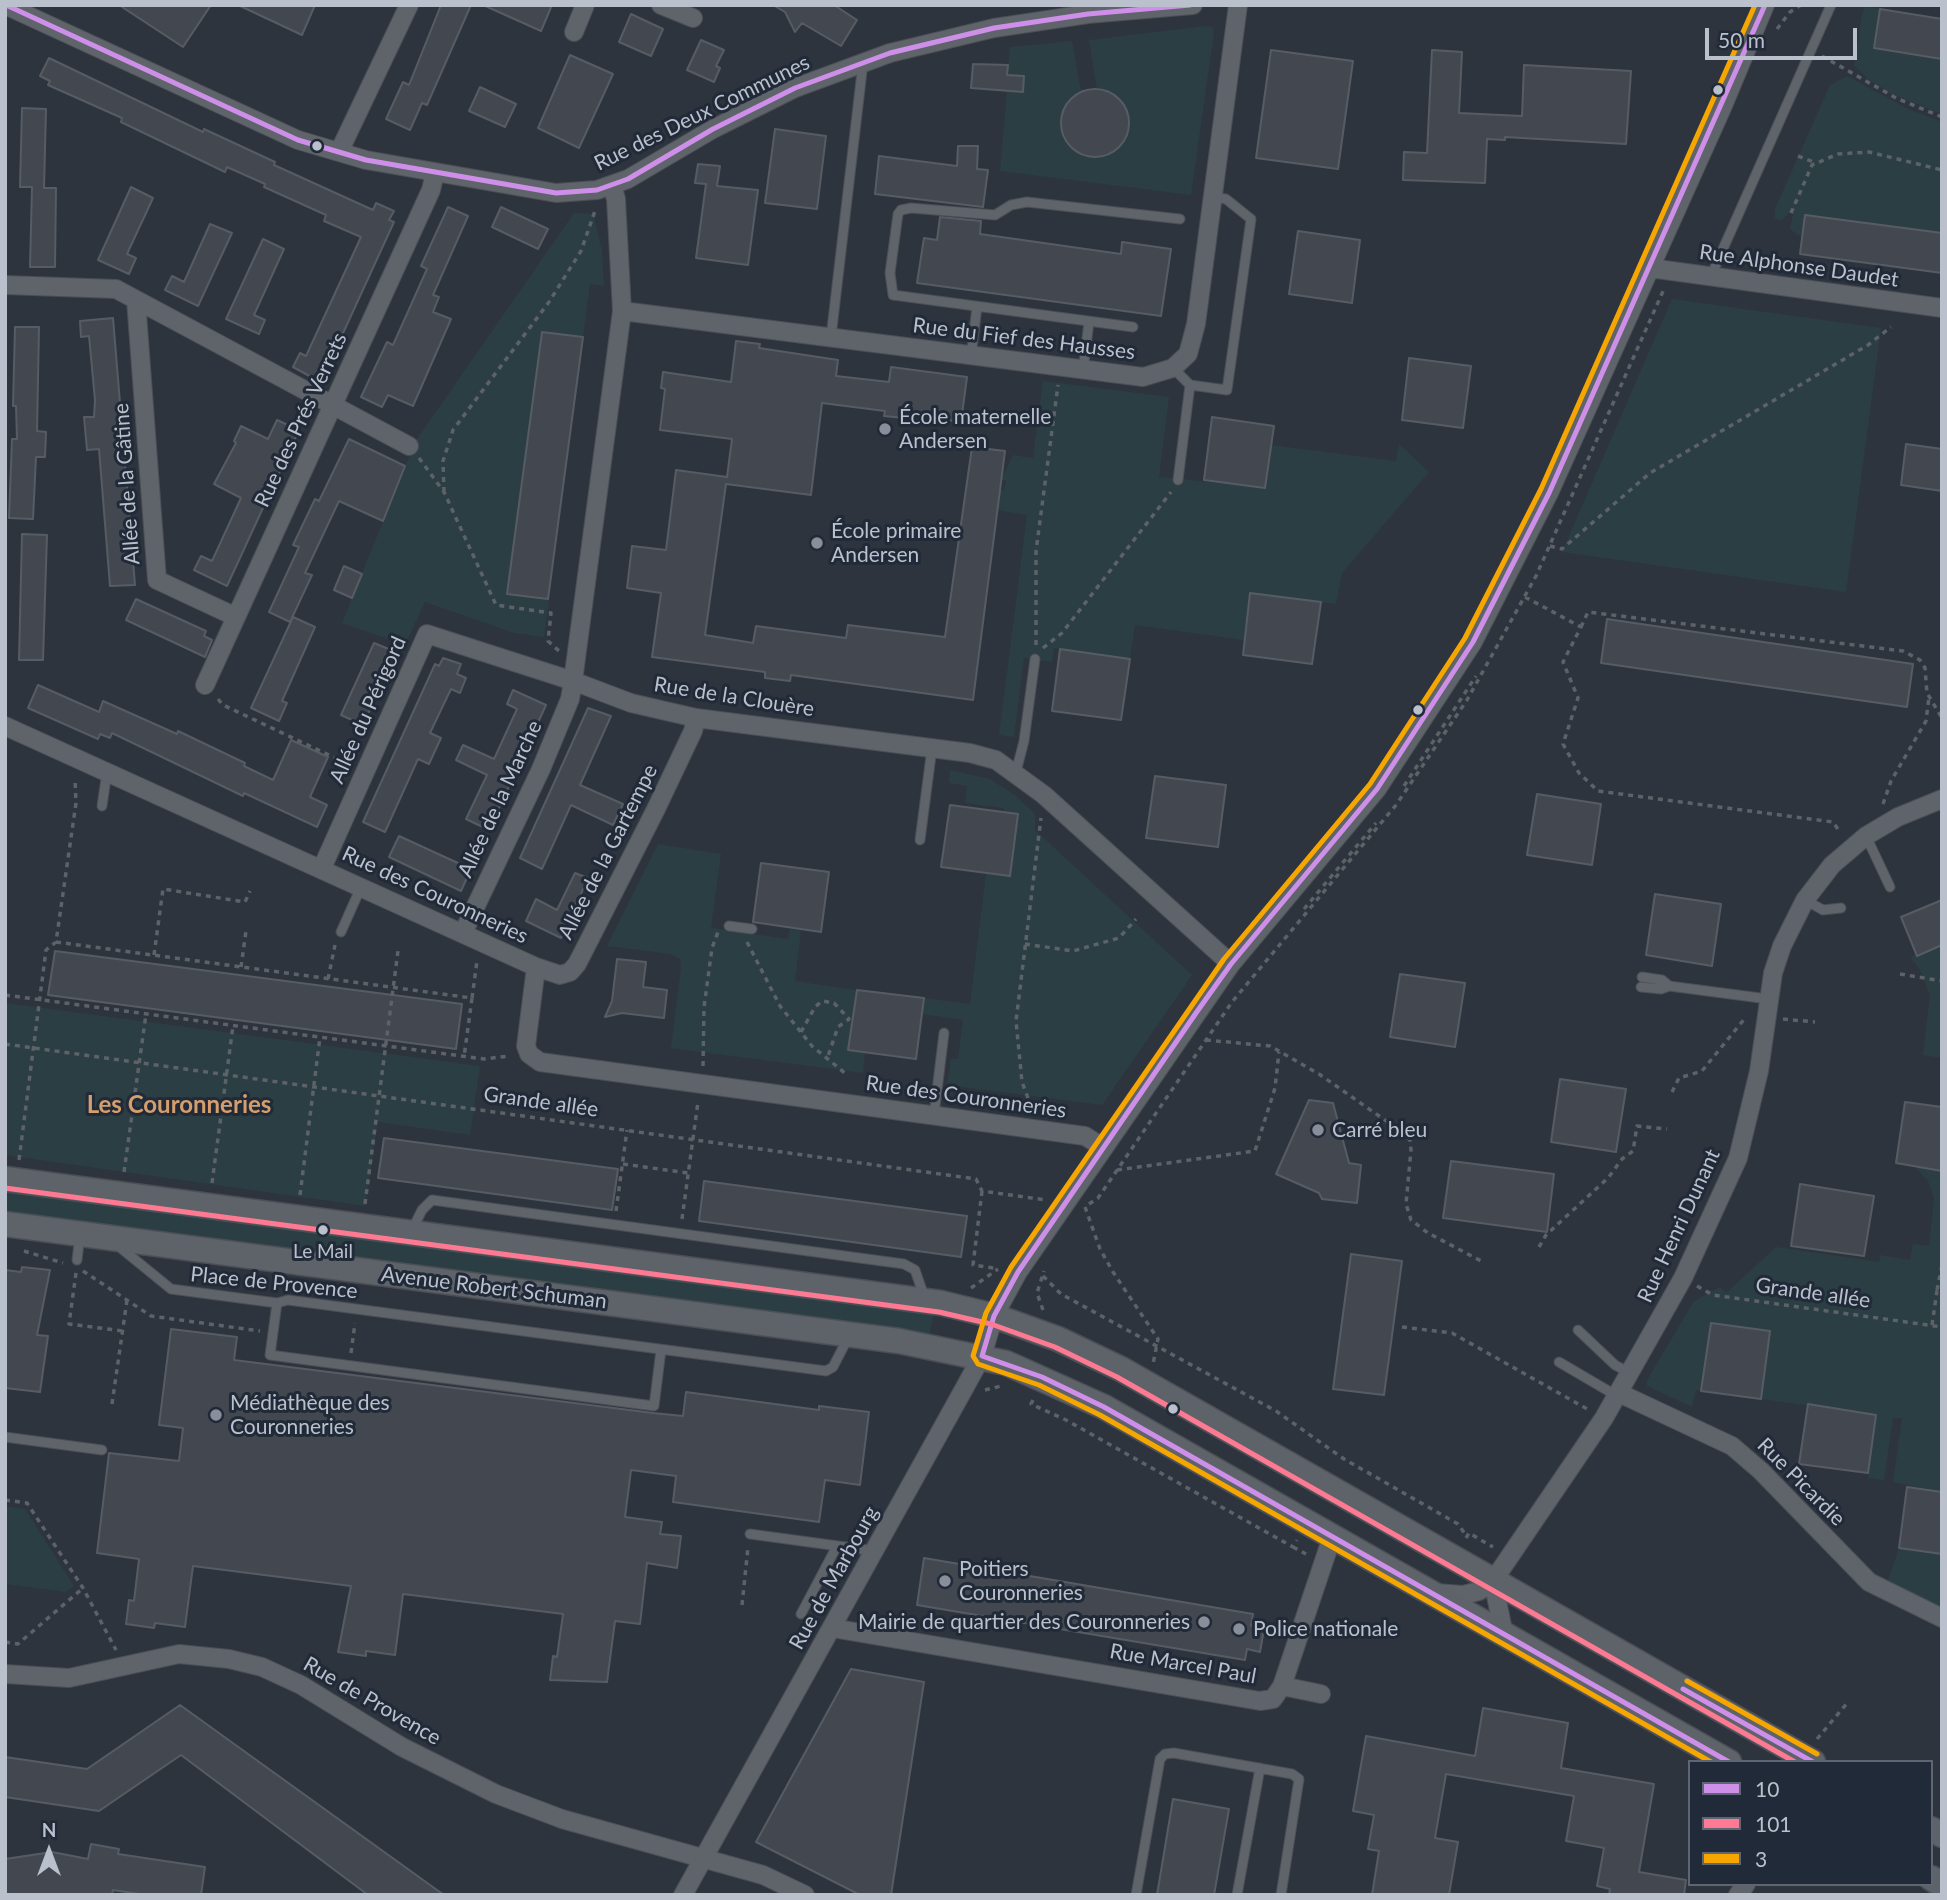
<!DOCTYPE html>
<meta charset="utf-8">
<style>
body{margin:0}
#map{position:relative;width:1947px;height:1900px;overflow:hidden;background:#2e343d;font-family:Lato,sans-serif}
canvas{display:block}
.frame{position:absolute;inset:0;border:7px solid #bac0cc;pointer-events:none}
.legend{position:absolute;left:1688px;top:1760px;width:245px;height:126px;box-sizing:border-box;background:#212a38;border:2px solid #5e6673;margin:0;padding:9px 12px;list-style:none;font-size:21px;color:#bac0cc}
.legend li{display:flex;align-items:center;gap:14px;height:35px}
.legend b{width:35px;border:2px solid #5e6673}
.north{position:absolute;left:14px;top:1816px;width:70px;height:70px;-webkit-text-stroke:5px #212a38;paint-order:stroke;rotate:0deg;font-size:19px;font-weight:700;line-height:28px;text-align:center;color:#bac0cc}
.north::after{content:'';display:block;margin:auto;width:24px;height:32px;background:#bac0cc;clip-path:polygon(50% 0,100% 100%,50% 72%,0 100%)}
.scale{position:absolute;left:1705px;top:28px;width:152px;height:32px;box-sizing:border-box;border:4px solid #bac0cc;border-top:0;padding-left:9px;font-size:21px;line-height:24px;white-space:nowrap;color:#bac0cc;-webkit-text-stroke:5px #212a38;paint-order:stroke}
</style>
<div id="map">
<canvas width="1947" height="1900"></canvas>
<div class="frame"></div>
<ul class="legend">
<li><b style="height:9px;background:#ce8fe9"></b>10</li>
<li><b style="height:9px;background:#fe7a93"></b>101</li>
<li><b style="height:9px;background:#f7a600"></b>3</li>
</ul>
<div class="north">N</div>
<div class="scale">50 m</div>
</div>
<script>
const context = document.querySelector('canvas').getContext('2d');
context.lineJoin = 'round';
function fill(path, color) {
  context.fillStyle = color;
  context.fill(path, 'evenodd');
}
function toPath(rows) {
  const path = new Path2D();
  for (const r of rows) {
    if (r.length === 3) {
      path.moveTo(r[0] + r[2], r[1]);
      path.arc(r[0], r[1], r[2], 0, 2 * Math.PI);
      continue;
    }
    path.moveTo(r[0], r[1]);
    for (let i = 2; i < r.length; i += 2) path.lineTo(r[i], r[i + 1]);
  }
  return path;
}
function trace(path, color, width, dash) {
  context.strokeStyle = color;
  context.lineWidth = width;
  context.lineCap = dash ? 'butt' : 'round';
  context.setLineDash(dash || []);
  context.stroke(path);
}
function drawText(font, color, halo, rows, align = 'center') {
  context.font = font + ' Lato,sans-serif';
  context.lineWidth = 6;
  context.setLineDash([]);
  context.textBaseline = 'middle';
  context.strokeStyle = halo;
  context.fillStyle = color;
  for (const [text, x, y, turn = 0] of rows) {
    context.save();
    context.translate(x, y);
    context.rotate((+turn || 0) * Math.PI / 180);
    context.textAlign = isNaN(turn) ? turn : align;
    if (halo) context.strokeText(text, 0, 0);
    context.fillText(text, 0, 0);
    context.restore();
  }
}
fill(toPath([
 [1869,7,1880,9,1874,48,1942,59,1942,114,1890,93,1868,79,1854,65,1862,14,1864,8],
 [1205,26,1212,27,1214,32,1191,195,1000,171,1007,91,1023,92,1024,76,1007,75,1010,47,1072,41,1081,92,1066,105,1061,130,1075,151,1087,156,1100,157,1112,153,1122,143,1128,121,1118,99,1097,90,1089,40],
 [1847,76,1908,109,1942,122,1942,233,1798,235,1790,229,1793,214,1789,213,1781,221,1775,218,1775,209,1830,85],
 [574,213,593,214,602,251,604,286,590,284,544,637,514,633,425,602,405,645,342,623,415,442],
 [1672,299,1881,328,1846,592,1562,552],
 [1043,381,1169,397,1159,477,1265,488,1271,445,1396,461,1399,444,1429,472,1342,573,1336,604,1250,594,1244,640,1135,625,1130,659,1054,648,1052,662,1024,658,1014,737,999,735,1027,515,997,510,1000,490,1004,490,1006,481,1001,480,1013,455,1033,458],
 [950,770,990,779,1015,795,1035,814,1035,830,1192,975,1102,1105,947,1085,951,1059,958,1059,963,1020,922,1014,924,998,970,1004,986,873,1017,814,1004,812,1004,808,965,803,967,786,949,783],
 [658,844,721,854,711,928,788,939,790,929,801,931,795,981,856,990,848,1050,865,1053,863,1073,671,1048,681,968,680,959,671,954,607,946],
 [1942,945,1942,1058,1923,1055,1930,995,1920,970,1910,957],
 [5,1003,480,1066,470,1135,378,1122,365,1206,5,1155],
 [1915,1167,1942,1171,1942,1492,1893,1482,1902,1418,1893,1418,1884,1480,1868,1478,1875,1415,1761,1399,1770,1331,1711,1323,1701,1391,1696,1390,1692,1407,1647,1386,1647,1380,1694,1301,1720,1287,1726,1293,1776,1247,1879,1262,1880,1255,1910,1260,1913,1244,1929,1246,1934,1198,1928,1181],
 [7,1191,934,1313,929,1336,5,1214],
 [5,1506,25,1509,74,1586,66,1592,5,1584],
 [1899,1548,1942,1554,1942,1609,1887,1583]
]), '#2b3e43');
const building = toPath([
 [119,5,211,5,183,47,119,5],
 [238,5,315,5,302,35,238,5],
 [441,5,471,5,427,105,422,103,410,130,386,119,403,82,409,85,441,5],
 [483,5,552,5,541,31,483,5],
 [773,5,834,5,857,20,841,46,802,23,795,32,785,12,773,5],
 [1880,9,1942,19,1942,59,1874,48,1880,9],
 [631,14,663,29,651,56,619,42,631,14],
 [701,40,724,50,716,66,720,68,714,82,687,70,701,40],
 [1271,50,1353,61,1338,169,1256,158,1271,50],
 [1432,50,1462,52,1459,113,1522,116,1524,65,1631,71,1626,144,1505,137,1505,140,1487,139,1485,183,1403,180,1404,152,1427,153,1432,50],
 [570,55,613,74,579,148,538,128,570,55],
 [49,58,203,132,204,129,275,162,274,165,373,210,376,203,394,211,389,220,394,222,328,366,323,364,315,379,293,367,300,353,306,356,361,237,324,221,326,215,264,187,265,184,227,167,225,172,121,122,122,118,48,85,50,81,40,76,49,58],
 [973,64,1008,65,1007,75,1024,76,1023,92,971,88,973,64],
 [480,87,516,104,505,127,469,111,480,87],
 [1095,123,34],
 [22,108,46,109,44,188,56,188,55,267,30,267,32,187,20,187,22,108],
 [775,129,826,136,817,209,765,203,775,129],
 [958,146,978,146,977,169,988,170,983,207,875,194,879,156,957,166,958,146],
 [698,164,720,166,717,186,758,190,748,265,696,258,706,184,695,183,698,164],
 [131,187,153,198,127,254,136,258,129,274,98,260,131,187],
 [448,207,468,216,433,295,439,297,433,312,451,319,413,406,388,395,382,407,361,397,387,342,393,345,427,269,421,266,448,207],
 [501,207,548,229,538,249,492,227,501,207],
 [1805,215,1942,233,1942,273,1800,254,1805,215],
 [940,217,981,221,980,234,1121,254,1122,242,1171,249,1161,316,917,283,924,238,937,240,940,217],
 [210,224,232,233,198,306,165,290,172,276,184,282,210,224],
 [1298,231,1360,240,1352,303,1289,294,1298,231],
 [263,239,284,249,254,315,265,320,259,334,226,319,263,239],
 [113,318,135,585,110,586,99,449,87,450,84,417,94,417,95,400,89,336,81,337,80,321,113,318],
 [15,327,39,327,37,431,46,432,45,457,36,457,33,519,9,518,12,439,17,439,16,406,13,406,15,327],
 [542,332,583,337,548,599,507,594,542,332],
 [736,341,760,344,759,348,838,360,836,376,889,382,891,367,967,377,961,422,914,415,914,419,884,416,885,411,822,403,811,495,726,484,705,635,753,643,756,626,846,638,848,625,945,637,972,447,1005,451,973,700,791,675,790,681,765,678,765,672,652,657,661,593,627,588,632,546,666,550,676,470,727,477,732,439,660,430,665,389,661,388,663,372,731,382,736,341],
 [1409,358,1471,366,1463,428,1402,420,1409,358],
 [1212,417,1274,426,1265,488,1204,480,1212,417],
 [277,420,299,430,227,586,194,570,201,556,212,561,241,498,214,484,236,443,234,441,241,426,268,439,277,420],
 [349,439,405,466,383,521,339,501,305,573,312,575,290,622,269,612,299,547,293,545,315,499,319,501,349,439],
 [1906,444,1942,449,1942,491,1901,485,1906,444],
 [22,534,47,535,43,660,19,660,22,534],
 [344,566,362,574,352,598,334,590,344,566],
 [1250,593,1321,602,1312,664,1243,655,1250,593],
 [136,599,206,631,204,636,212,640,205,657,126,620,136,599],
 [293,617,315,627,282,701,287,703,279,721,251,708,293,617],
 [1607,619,1913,664,1907,707,1601,663,1607,619],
 [374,643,396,652,363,725,341,715,374,643],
 [1060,649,1130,659,1121,720,1052,711,1060,649],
 [443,658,461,664,457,674,466,678,460,693,451,689,430,733,441,738,429,764,418,759,385,832,363,822,435,664,439,666,443,658],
 [38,685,99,712,103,701,177,734,178,731,245,763,244,766,273,780,291,740,328,757,310,797,327,805,317,827,244,793,243,796,112,733,110,738,100,734,98,739,28,708,38,685],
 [513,690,546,705,489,830,466,819,487,775,456,760,463,745,494,759,517,709,507,704,513,690],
 [588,708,611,716,580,785,623,804,613,825,571,805,542,869,520,858,588,708],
 [1155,776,1226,785,1218,847,1146,838,1155,776],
 [1537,794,1601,804,1592,865,1527,855,1537,794],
 [950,805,1018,814,1010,876,941,867,950,805],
 [399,836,471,869,461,891,389,857,399,836],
 [761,863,829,872,821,932,753,922,761,863],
 [575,873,588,878,561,938,526,921,536,899,557,910,575,873],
 [1655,894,1721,904,1712,966,1646,955,1655,894],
 [1942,900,1942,945,1917,956,1901,917,1942,900],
 [55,951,462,1004,456,1049,48,995,55,951],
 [617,959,646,962,643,987,667,990,664,1018,622,1013,605,1017,612,1001,617,959],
 [1400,974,1465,983,1455,1047,1390,1037,1400,974],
 [857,990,924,998,916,1059,848,1050,857,990],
 [1560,1079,1626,1089,1616,1152,1551,1142,1560,1079],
 [1309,1100,1333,1103,1349,1163,1361,1165,1357,1203,1322,1199,1319,1193,1276,1174,1309,1100],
 [1905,1102,1942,1107,1942,1171,1896,1163,1905,1102],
 [384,1138,618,1169,612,1210,378,1178,384,1138],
 [1451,1161,1554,1174,1547,1232,1443,1218,1451,1161],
 [704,1181,967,1216,961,1257,699,1221,704,1181],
 [1800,1184,1874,1196,1864,1256,1791,1246,1800,1184],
 [1351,1254,1402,1261,1384,1395,1333,1389,1351,1254],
 [22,1267,50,1270,37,1335,48,1336,40,1392,5,1388,5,1270,21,1272,22,1267],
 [1711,1323,1770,1331,1761,1399,1701,1391,1711,1323],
 [171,1329,237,1337,234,1360,653,1413,683,1416,686,1392,819,1410,819,1406,869,1412,860,1485,825,1480,819,1522,673,1502,676,1476,631,1470,625,1517,662,1522,660,1534,681,1536,677,1568,647,1563,640,1624,615,1621,607,1682,550,1680,553,1656,557,1657,563,1614,403,1594,395,1655,366,1651,366,1656,338,1652,351,1586,193,1566,185,1627,155,1623,154,1628,126,1624,129,1600,134,1601,139,1559,97,1553,109,1453,179,1461,183,1428,159,1425,171,1329],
 [1808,1404,1876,1415,1868,1473,1799,1464,1808,1404],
 [1907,1487,1942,1492,1942,1554,1899,1548,1907,1487],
 [924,1558,1253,1614,1251,1626,1264,1629,1260,1652,1247,1649,1245,1660,917,1605,924,1558],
 [851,1669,924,1682,891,1895,860,1895,756,1842,851,1669],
 [180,1705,444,1895,368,1895,181,1755,99,1811,5,1797,5,1757,87,1769,180,1705],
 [1483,1708,1568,1723,1561,1768,1654,1784,1639,1872,1686,1880,1684,1895,1609,1895,1610,1889,1597,1886,1604,1848,1566,1841,1574,1796,1446,1774,1435,1838,1458,1842,1449,1895,1372,1895,1379,1851,1368,1849,1374,1815,1353,1811,1366,1736,1475,1756,1483,1708],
 [1173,1799,1229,1809,1214,1895,1157,1895,1173,1799],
 [91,1844,119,1849,118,1854,205,1867,201,1895,146,1895,113,1890,112,1895,5,1895,5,1859,52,1852,88,1859,91,1844]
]);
fill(building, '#434850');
trace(building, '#575c64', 2);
const lane = toPath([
 [1711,276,1831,5],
 [1133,327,893,295,890,273,898,214,901,210,911,208,995,215,1011,205,1027,202,1180,219],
 [831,337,863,63],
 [971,356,977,307],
 [1173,368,1190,385,1178,480],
 [1083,370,1089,322],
 [1190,385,1227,390,1251,219,1226,199,1213,197],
 [1016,772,1024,741,1035,659],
 [102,806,107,772],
 [1866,836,1890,887],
 [920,840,932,748],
 [1805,900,1823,910,1841,908],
 [729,926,752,929],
 [341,932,361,887],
 [1642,977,1662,980,1669,986],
 [1641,987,1661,989,1669,986,1768,999],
 [934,1115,944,1033],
 [412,1230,422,1210,432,1200,904,1264,915,1270,925,1299],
 [117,1245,171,1289,277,1303,288,1300,826,1371,833,1367,849,1336],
 [77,1260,80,1235],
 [277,1303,270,1355,654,1406,661,1350],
 [1578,1330,1615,1365,1630,1373],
 [1559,1362,1617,1396],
 [5,1437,102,1450],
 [750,1534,875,1551],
 [801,1614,837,1546],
 [1136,1895,1160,1759,1165,1754,1174,1753,1292,1774,1299,1779,1281,1895],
 [1237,1895,1260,1768]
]);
const street = toPath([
 [5,5,298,140,366,160,556,193,597,190,628,179,713,129,795,88,890,53,994,28,1088,14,1193,5],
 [661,5,693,18],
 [574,32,585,5],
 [339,152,409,5],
 [612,185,616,199,622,311,573,681,631,703,696,718,970,753,996,760,1044,795,1231,964],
 [1650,268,1942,308],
 [5,285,116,289,409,446],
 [136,300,157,580,234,616],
 [622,311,1143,377,1173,368,1188,354,1196,324,1238,5],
 [205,685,431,190,435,173],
 [5,726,536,967,526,1046,529,1054,540,1062,1085,1136,1104,1148],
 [322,868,427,634,573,681,570,699,541,769,463,933],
 [536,967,560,975,570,972,577,964,656,809,693,731,696,718],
 [1619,1393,1732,1446,1761,1471,1869,1582,1942,1618],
 [1493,1581,1504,1635],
 [1436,1593,1463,1595,1479,1591,1493,1581,1604,1418,1683,1278,1738,1158,1759,1071,1773,973,1782,946,1805,900,1832,865,1866,836,1898,817,1942,799],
 [832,1628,1260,1701,1273,1699,1282,1686,1332,1537],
 [5,1674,69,1678,179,1654,229,1659,262,1667,301,1685,402,1747,496,1794,562,1819,763,1875,805,1895],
 [1282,1686,1321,1694],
 [683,1895,965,1387,982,1356,994,1316,1018,1272,1231,964,1377,789,1473,642,1549,493,1722,108,1765,5],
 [1738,1895,1746,1884]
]);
const secondary = toPath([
 [5,1179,941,1303,994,1316,1058,1339,1121,1369,1813,1762],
 [5,1224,899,1341,1006,1363,1104,1407,1729,1762],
 [1931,1829,1942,1835],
 [1931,1878,1942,1885]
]);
trace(lane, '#4b4f55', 11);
trace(street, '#4b4f55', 20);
trace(secondary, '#4b4f55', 27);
trace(toPath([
 [1777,29,1790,12,1801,5],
 [1822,56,1896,98,1942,117],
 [1798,156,1816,163],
 [1791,213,1812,165,1838,154,1869,152,1942,170],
 [419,458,444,492,496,605,551,613,548,641,559,651],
 [444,492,443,461,453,430,549,302,581,251,596,208],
 [1550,546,1562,549,1650,473,1868,345,1891,327],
 [1525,597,1581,627,1563,662,1578,698,1563,744,1579,773,1598,791,1833,822,1840,832],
 [1581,627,1588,612,1903,651,1920,660,1925,668,1927,693,1942,718],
 [1036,645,1036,551,1058,385],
 [1043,648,1062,633,1171,492],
 [218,699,223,705,348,764],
 [1404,786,1476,676],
 [1883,804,1891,781,1926,721,1929,697],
 [1304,909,1376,823],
 [56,942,472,998,464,1057],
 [747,942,780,1006,812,1046,846,1074],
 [1025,944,1073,951,1119,938,1136,919],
 [154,955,163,889,245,902,250,891],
 [241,967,246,931],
 [1900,974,1942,981],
 [328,979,335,945],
 [5,995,484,1059,509,1056],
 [472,998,477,961],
 [1783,1019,1815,1022],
 [801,1032,815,1007,822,1001,834,1003,849,1019,838,1027,827,1059],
 [1206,1040,1270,1046,1319,1074,1402,1132,1410,1140,1411,1150,1406,1204,1411,1220,1428,1233,1483,1262],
 [5,1044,976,1179,982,1191,1046,1200],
 [703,1066,704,1007,712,948,718,932],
 [1672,1092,1679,1078,1702,1071,1746,1017],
 [1028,1098,1022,1082,1016,1021,1041,818],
 [19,1160,46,950,56,942,76,803,75,778],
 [623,1164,688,1173],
 [1117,1170,1255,1151,1275,1088,1279,1052],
 [124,1172,146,1014],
 [212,1183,233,1026],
 [982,1191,973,1265,994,1268],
 [300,1195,320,1037],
 [365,1204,398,951],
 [1089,1204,1098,1198,1232,1002,1396,805,1467,700,1536,576,1664,289],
 [1085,1207,1100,1249,1113,1272,1158,1339,1153,1364],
 [616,1211,627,1130],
 [682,1219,698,1102],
 [1539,1247,1546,1235,1608,1178,1622,1159,1633,1151,1637,1126,1667,1129],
 [24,1251,63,1263],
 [83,1271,151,1316,260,1331],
 [76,1273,69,1324,123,1331],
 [1043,1276,1061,1294,1276,1411,1344,1459,1458,1524,1467,1537],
 [1697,1286,1713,1295,1942,1327],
 [971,1288,998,1269],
 [1937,1290,1942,1265],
 [1043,1310,1037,1293,1044,1271],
 [1932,1325,1937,1291,1942,1291],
 [1402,1327,1452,1333,1589,1410],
 [351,1353,355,1323],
 [985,1390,1001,1386],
 [1033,1400,1031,1404,1066,1420,1293,1547,1297,1540],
 [112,1404,127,1300],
 [5,1500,27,1503,83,1588,116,1650],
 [1466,1538,1469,1533,1493,1547],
 [1293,1547,1306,1554],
 [742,1605,748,1547],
 [5,1642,18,1644,83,1588],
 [1817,1739,1848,1702]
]), '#5c6267', 3.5, [5, 5]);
trace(lane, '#5f636a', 9);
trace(street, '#5f636a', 18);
trace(secondary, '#5e6269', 24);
trace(toPath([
 [6,5,298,140,366,160,556,193,597,190,628,179,713,129,795,88,890,53,994,28,1088,14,1190,5],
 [1683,1689,1813,1762],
 [1729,1762,1104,1407,1042,1377,982,1356,994,1316,1018,1272,1196,1013,1231,964,1377,789,1473,642,1549,493,1765,5]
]), '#ce8fe9', 5);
trace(toPath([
 [5,1188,939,1312,991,1324,1055,1347,1117,1377,1795,1762]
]), '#fe7a93', 5);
trace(toPath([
 [1687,1681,1817,1754],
 [1711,1762,1100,1415,1039,1385,978,1364,973,1356,986,1313,1011,1267,1224,959,1370,784,1465,638,1541,489,1755,5]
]), '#f7a600', 5);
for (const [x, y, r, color] of [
 [1718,90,6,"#bac0cc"],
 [317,146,6,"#bac0cc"],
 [885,429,7,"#898f9a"],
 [817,543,7,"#898f9a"],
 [1418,710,6,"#bac0cc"],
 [1318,1130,7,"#898f9a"],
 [323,1230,6,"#bac0cc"],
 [1173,1409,6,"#bac0cc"],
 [216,1415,7,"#898f9a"],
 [945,1581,7,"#898f9a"],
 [1204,1622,7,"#898f9a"],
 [1239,1629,7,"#898f9a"]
]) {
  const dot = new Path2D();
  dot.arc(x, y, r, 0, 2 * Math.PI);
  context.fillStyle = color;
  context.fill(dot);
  trace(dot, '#212a38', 2.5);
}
drawText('19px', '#bac0cc', '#212a38', [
 ["Le Mail",323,1252]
]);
drawText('21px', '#bac0cc', '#212a38', [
 ["Rue des Deux Communes",702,113,-26],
 ["Rue Alphonse Daudet",1799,266,8],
 ["Rue du Fief des Hausses",1024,339,7],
 ["Rue des Prés Verrets",301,420,-65],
 ["Allée de la Gâtine",127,484,-94],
 ["Rue de la Clouère",734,697,9],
 ["Allée du Périgord",368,710,-66],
 ["Allée de la Marche",500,799,-65],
 ["Allée de la Gartempe",608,852,-63],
 ["Rue des Couronneries",435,895,25],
 ["Rue des Couronneries",966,1097,8],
 ["Grande allée",541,1102,8],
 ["Rue Henri Dunant",1679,1226,-65],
 ["Place de Provence",274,1283,6],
 ["Avenue Robert Schuman",494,1288,7],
 ["Grande allée",1813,1293,8],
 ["Rue Picardie",1801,1482,45],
 ["Rue de Marbourg",834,1578,-61],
 ["Rue Marcel Paul",1183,1664,10],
 ["Rue de Provence",372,1701,30]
]);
drawText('21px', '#bac0cc', '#212a38', [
 ["École maternelle",899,417],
 ["Andersen",899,441],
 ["École primaire",831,531],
 ["Andersen",831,555],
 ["Carré bleu",1332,1130],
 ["Médiathèque des",230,1403],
 ["Couronneries",230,1427],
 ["Poitiers",959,1569],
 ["Couronneries",959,1593],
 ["Mairie de quartier des Couronneries",1190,1622,"right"],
 ["Police nationale",1253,1629]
], 'left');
drawText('bold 24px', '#d49e6d', '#212a38', [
 ["Les Couronneries",179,1105]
]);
</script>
